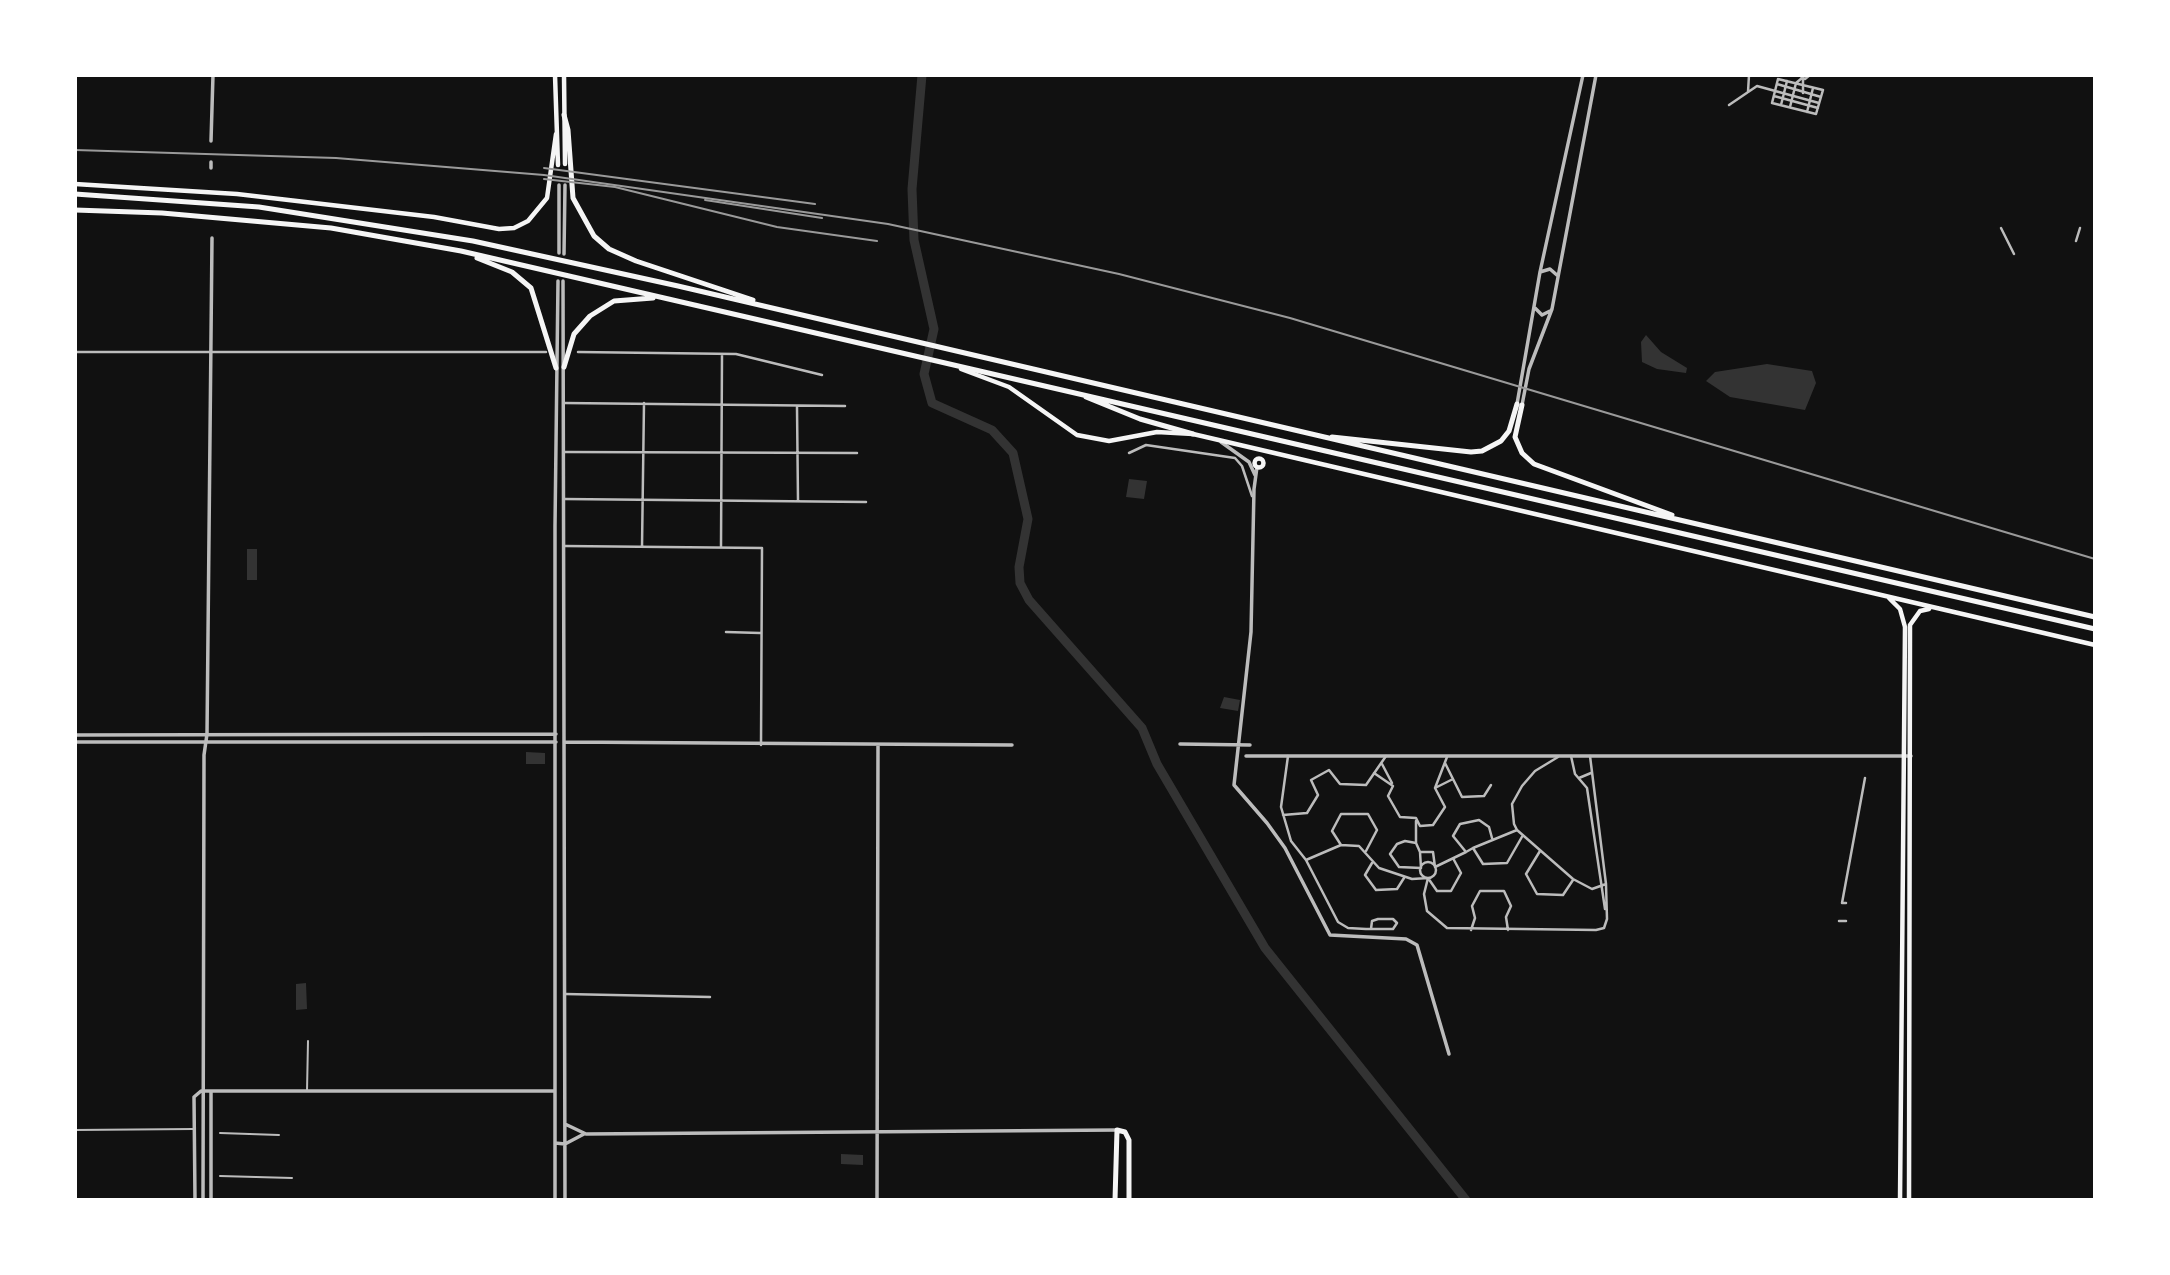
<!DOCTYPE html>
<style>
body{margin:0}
#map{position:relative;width:2170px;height:1275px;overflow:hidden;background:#111;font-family:"Open Sans",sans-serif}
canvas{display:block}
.frame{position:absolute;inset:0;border:77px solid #fff;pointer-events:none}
</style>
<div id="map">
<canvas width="2170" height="1275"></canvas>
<div class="frame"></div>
</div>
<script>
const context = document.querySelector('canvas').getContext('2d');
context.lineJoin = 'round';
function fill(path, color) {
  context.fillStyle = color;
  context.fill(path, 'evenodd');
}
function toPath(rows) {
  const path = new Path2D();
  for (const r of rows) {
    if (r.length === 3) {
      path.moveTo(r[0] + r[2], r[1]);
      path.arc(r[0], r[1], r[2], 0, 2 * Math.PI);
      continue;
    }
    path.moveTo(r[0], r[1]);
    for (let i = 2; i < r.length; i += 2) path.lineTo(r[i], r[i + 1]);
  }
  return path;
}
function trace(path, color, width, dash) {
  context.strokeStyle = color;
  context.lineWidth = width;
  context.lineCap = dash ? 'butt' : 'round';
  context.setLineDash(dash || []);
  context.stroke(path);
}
fill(toPath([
 [1646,335,1661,352,1687,368,1686,373,1657,369,1642,362,1641,342],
 [1767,364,1812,371,1816,383,1805,410,1730,397,1706,381,1715,372],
 [1129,479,1147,481,1144,499,1126,497],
 [247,549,257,549,257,580,247,580],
 [1224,697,1240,700,1238,711,1220,708],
 [526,752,545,753,545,764,526,764],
 [306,983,307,1009,296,1010,296,984],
 [841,1154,863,1155,863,1165,841,1164]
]), '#333');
trace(toPath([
 [922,75,912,189,914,240,934,329,924,374,932,403,992,430,1013,453,1028,519,1019,567,1020,583,1029,600,1142,728,1157,764,1265,948,1466,1200]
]), '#333', 9);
trace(toPath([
 [307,1091,308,1041],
 [75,1130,193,1129],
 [220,1133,279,1135],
 [220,1176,292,1178]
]), '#bcbcbc', 2);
trace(toPath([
 [1799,75,1805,79,1810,75],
 [1778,79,1823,90,1816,114,1772,103,1778,79],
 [1777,84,1821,97],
 [1748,92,1749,75],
 [1803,93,1803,79],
 [1774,96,1818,108],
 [1729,105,1757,86,1819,103],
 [1781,105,1787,81],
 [1790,107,1796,83,1802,78],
 [1807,112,1813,88],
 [2001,228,2014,254],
 [2076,241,2080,228],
 [1846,903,1842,903,1865,778],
 [1839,921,1846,921]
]), '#bcbcbc', 2.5);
trace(toPath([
 [75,352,546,352],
 [578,352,736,354,822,375],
 [564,403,845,406],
 [797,407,798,501],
 [565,452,857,453],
 [1129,453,1146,445,1235,458,1242,466,1252,496],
 [564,499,866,502],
 [565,546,762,548,761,745],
 [721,546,722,354],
 [642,547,644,403],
 [726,632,760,633],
 [1288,756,1281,807,1291,841,1306,860,1338,922,1348,928,1366,929,1393,929,1397,923,1393,919,1378,919,1372,921,1371,929],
 [1571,756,1575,774,1587,788,1605,909],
 [1558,757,1535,771,1522,786,1512,804,1514,824,1517,830,1573,879,1592,889,1606,884],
 [1445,763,1462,797,1484,796,1491,785],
 [1382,764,1392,783],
 [1374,773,1393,786,1388,796,1400,817,1416,818,1420,826,1433,825,1445,807,1435,788,1447,757],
 [1579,778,1591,773],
 [1435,788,1453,779],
 [1283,815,1307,813,1318,795,1311,780,1329,770,1340,784,1366,785,1386,756],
 [1517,830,1473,848,1483,864,1507,863,1523,835],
 [1416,843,1420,852,1421,868,1399,867,1390,854,1397,844,1405,841,1416,843,1416,821],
 [1341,845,1332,831,1341,814,1368,814,1377,830,1366,851],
 [1473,848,1466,852,1453,836,1460,824,1479,820,1489,827,1492,838],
 [1540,851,1526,874,1537,894,1563,895,1573,880],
 [1420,852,1433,852,1435,867,1466,852],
 [1306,860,1341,845,1359,846,1379,868,1412,879,1428,878],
 [1428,870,8],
 [1372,863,1365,875,1376,890,1397,889,1404,878],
 [1428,878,1424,894,1427,911,1447,928,1596,930,1604,928,1607,919,1606,884,1590,756],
 [1428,878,1437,891,1451,891,1461,873,1454,860],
 [1471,930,1475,918,1472,906,1480,891,1504,891,1511,906,1506,917,1508,930],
 [565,994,710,997]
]), '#bcbcbc', 2.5);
trace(toPath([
 [211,141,213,75],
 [211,168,211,162],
 [559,253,559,185],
 [564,254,565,185],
 [1540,272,1550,269,1558,276],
 [563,281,565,1200],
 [1535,308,1542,315,1550,311],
 [1517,404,1540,272,1583,75],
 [1522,405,1529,369,1552,309,1596,75],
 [1221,442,1249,462,1255,475],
 [1257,467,1254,489,1251,632,1234,785,1267,823,1285,848,1330,935,1406,939,1417,945,1449,1054],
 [75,735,556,734],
 [75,742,556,742],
 [565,742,1012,745],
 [1180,744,1250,745],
 [1246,756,1911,756],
 [211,1091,211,1200],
 [565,1124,586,1134,1117,1130],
 [555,1143,565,1144,584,1134],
 [195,1200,194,1097,201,1091,555,1091],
 [203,1200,204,755,207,734,212,238],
 [555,1200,555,526,558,281],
 [877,1200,878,745]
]), '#bcbcbc', 3.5);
trace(toPath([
 [555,75,558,165],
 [564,75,565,164],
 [75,184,237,194,434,217,499,229,514,228,528,221,547,198,556,134],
 [961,369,1009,387,1077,435,1109,441,1157,432,1193,434,2095,645],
 [1259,463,4.5],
 [1889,598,1900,609,1905,627,1900,1200],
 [1909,1200,1910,625,1920,611,1929,609]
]), '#f5f5f5', 4.5);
trace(toPath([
 [1115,1200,1117,1130,1125,1132,1129,1140,1129,1200]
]), '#f5f5f5', 5);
trace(toPath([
 [564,115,568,130,573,198,594,236,609,249,636,261,753,300],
 [75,194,259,207,473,241,678,286,2095,617],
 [75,210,162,213,331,228,461,251,2095,629],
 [477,258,512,272,531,288,556,368],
 [564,367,574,334,590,316,614,301,653,298],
 [1086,397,1140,419,1193,434],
 [1522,405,1515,437,1522,453,1534,464,1672,515],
 [1332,437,1471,452,1482,451,1501,441,1509,431,1517,404]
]), '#f5f5f5', 5);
trace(toPath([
 [544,168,815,204],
 [544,179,615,187,777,227,877,241],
 [705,200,822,218]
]), '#9a9a9a', 2);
trace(toPath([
 [75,150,336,158,544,175,888,224,1119,274,1290,318,2095,559]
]), '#9a9a9a', 2);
</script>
